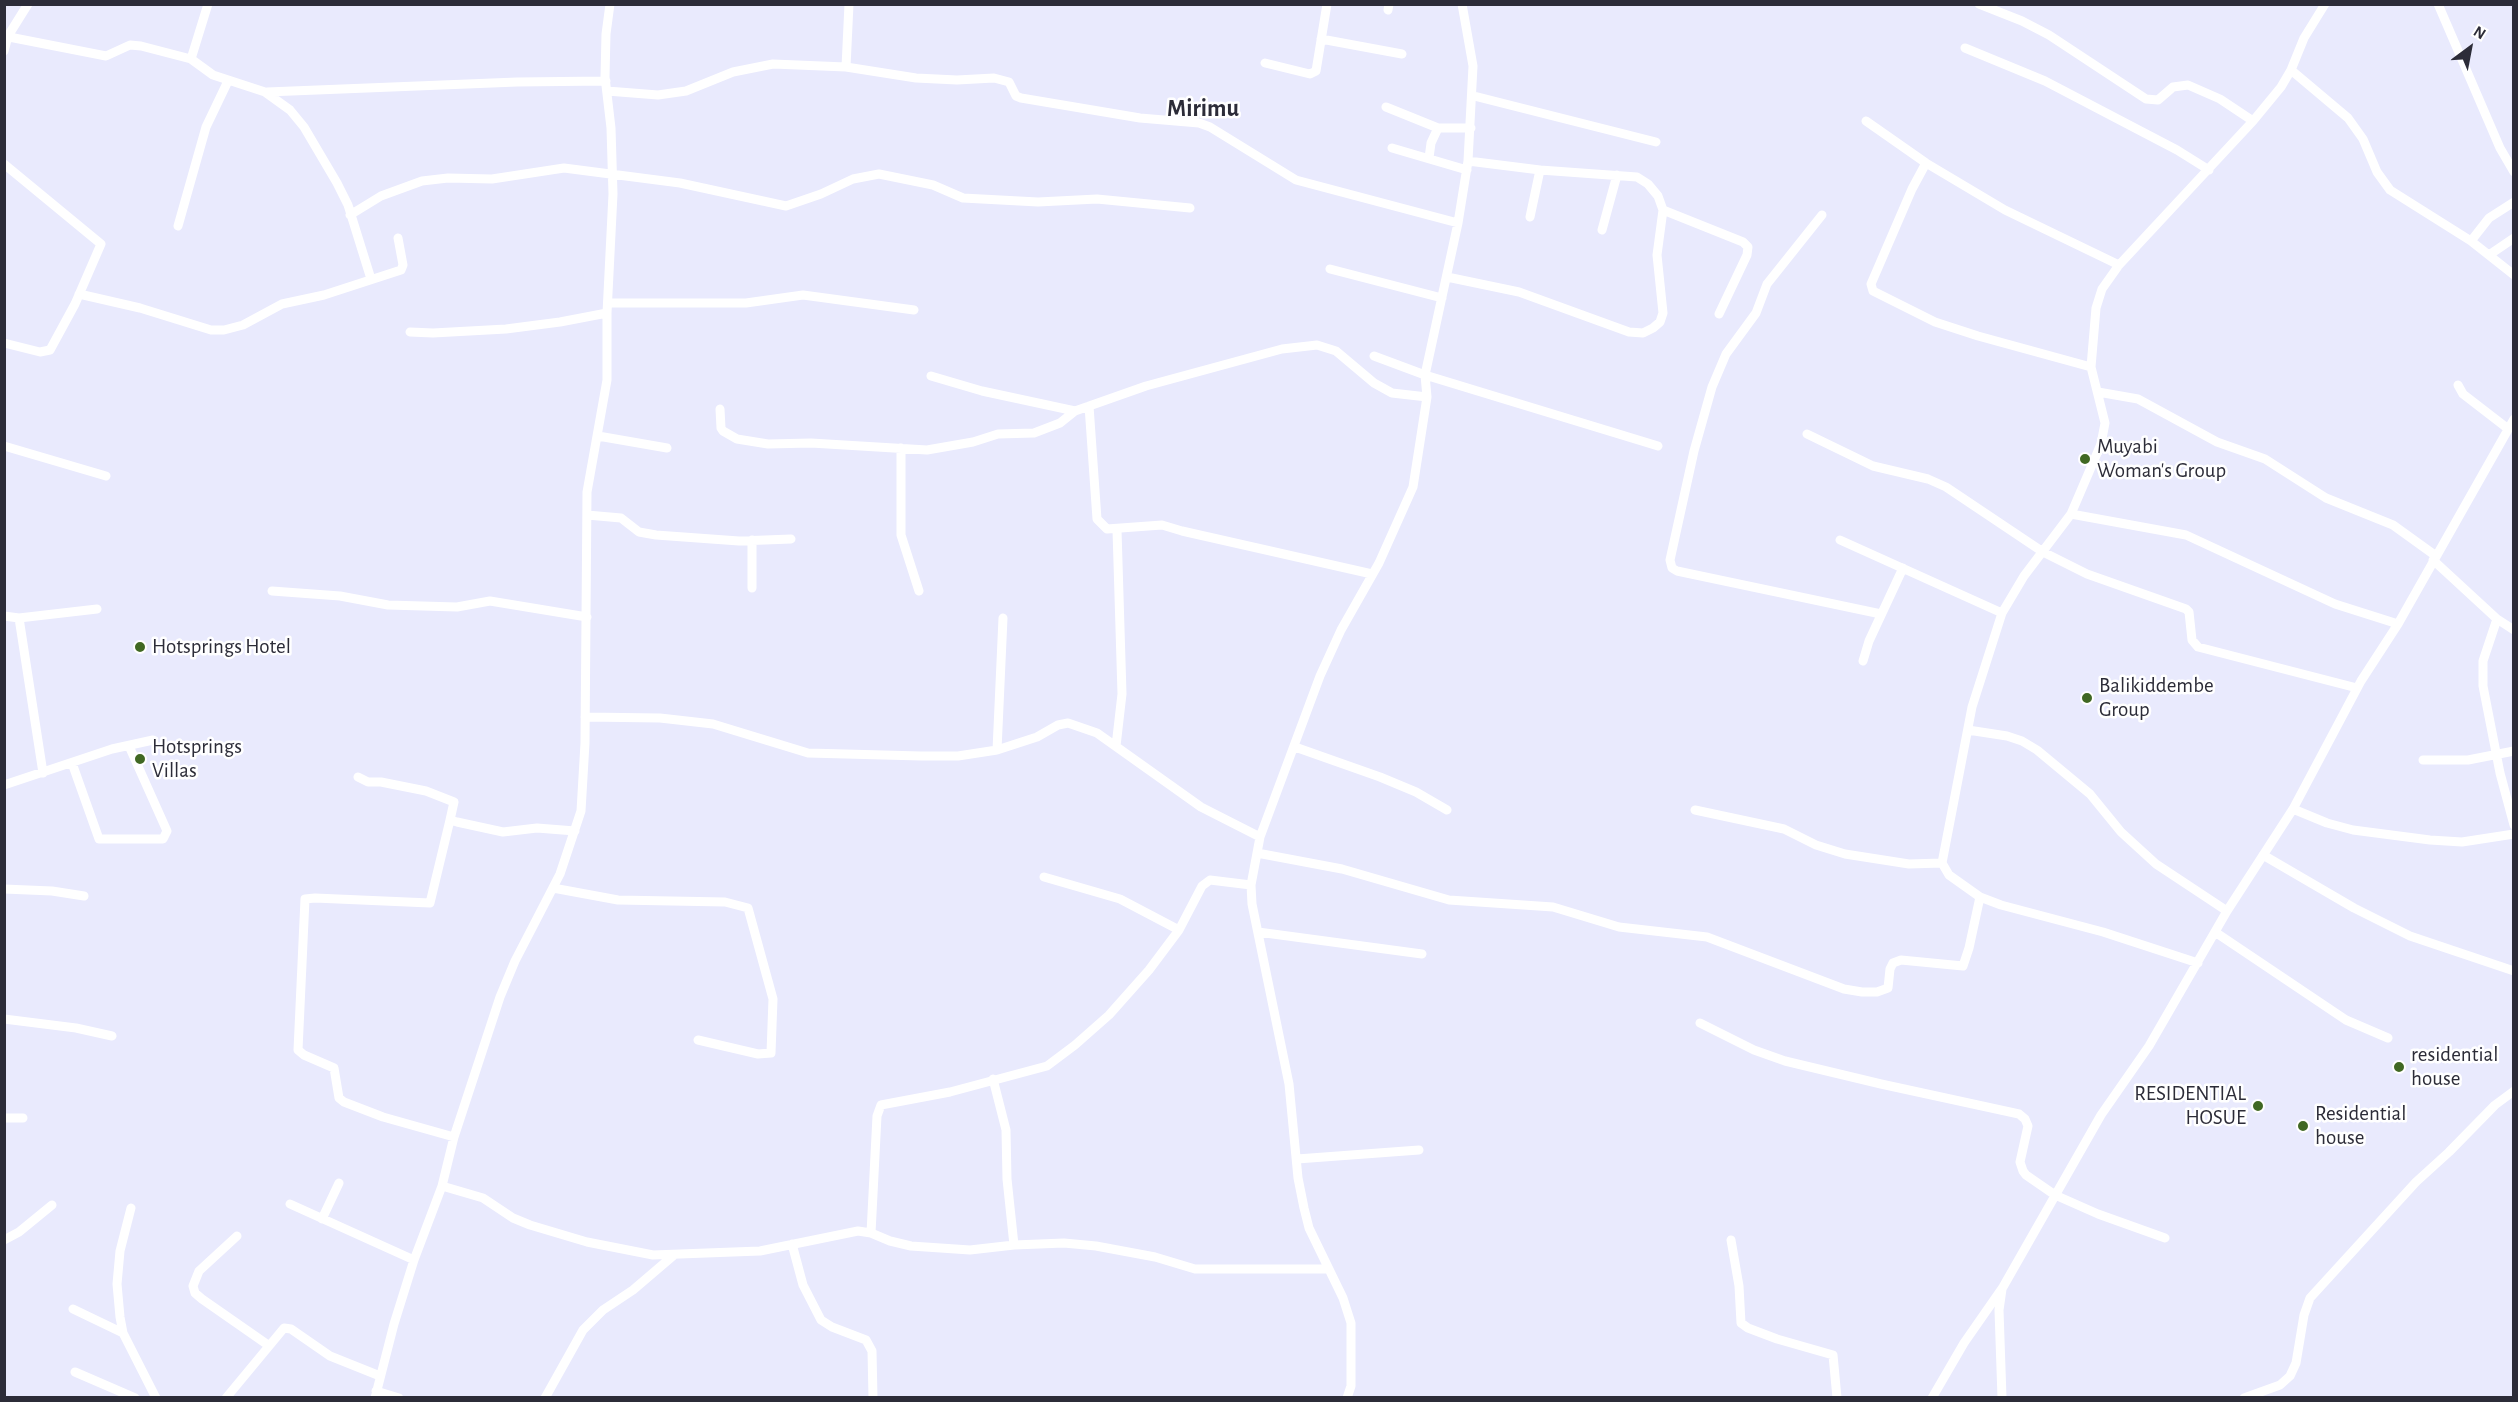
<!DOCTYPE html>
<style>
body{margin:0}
#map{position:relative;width:2518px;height:1402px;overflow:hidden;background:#e9eafd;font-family:"Alegreya Sans",sans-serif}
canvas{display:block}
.frame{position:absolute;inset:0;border:6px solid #2c2c38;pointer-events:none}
.north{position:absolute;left:2440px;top:18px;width:60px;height:60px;-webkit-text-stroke:4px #fff;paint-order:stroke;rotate:32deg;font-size:16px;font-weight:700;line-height:24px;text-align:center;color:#2c2c38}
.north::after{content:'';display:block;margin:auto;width:21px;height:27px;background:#2c2c38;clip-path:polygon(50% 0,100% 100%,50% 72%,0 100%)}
</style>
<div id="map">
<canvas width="2518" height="1402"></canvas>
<div class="frame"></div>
<div class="north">N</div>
</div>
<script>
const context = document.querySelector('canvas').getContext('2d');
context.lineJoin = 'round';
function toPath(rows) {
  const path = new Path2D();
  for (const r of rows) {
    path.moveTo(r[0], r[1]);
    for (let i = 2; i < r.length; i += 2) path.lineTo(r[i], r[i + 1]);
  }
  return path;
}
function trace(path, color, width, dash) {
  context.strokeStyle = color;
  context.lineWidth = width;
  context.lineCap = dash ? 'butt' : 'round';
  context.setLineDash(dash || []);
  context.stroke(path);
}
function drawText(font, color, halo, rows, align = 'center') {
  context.font = font + ' "Alegreya Sans",sans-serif';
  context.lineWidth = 5;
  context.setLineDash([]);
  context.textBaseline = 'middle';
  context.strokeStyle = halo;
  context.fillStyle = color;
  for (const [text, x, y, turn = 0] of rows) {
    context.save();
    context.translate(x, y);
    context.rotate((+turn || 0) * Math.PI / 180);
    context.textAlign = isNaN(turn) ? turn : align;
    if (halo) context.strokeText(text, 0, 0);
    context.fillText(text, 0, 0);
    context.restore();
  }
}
trace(toPath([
 [1979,4,2022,21,2049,35,2146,99,2158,100,2173,87,2188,85,2220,99,2253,121],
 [2438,4,2500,148,2514,172],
 [1388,10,1389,4],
 [4,36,106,56,130,45,141,46,191,59,213,75,265,92,290,110,304,127,337,183,348,205,371,279],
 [1321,39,1402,54],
 [1965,48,2045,81,2177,150,2209,170],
 [4,51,8,36,28,4],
 [191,59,208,4],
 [1265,63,1310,74,1316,71,1327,4],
 [846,67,849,4],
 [2291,70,2348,118,2363,139,2377,172,2390,190,2471,241,2514,275],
 [607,91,658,95,686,91,733,72,773,64,846,67,916,78,957,80,994,78,1009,82,1016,96,1021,98,1140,118,1199,123,1210,127,1296,180,1458,223],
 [267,92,517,82,606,81],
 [1474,96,1656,142],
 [1386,107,1438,128],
 [1866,121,1926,163,2005,210,2119,265],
 [1392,148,1467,170],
 [1429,158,1431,143,1438,128,1471,128],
 [1926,163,1912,189,1871,284,1873,291,1935,322,1978,336,2091,367],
 [4,164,101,244,75,304,50,350,40,352,4,343],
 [1663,210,1743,242,1748,247,1747,255,1719,314],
 [350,215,381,196,422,181,448,178,492,179,564,168,680,183,786,206,821,194,853,179,879,174,933,185,963,198,1038,202,1097,199,1190,208],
 [1822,215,1767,284,1756,313,1726,354,1712,387,1694,451,1670,560,1672,568,1677,571,1881,614],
 [1530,217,1540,170],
 [178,226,206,127,228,81],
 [1602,230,1617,175],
 [2471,241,2489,218,2514,202],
 [2489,255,2514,238],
 [1330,269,1442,298],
 [1447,277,1519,292,1629,332,1643,333,1653,328,1660,322,1663,313,1657,255,1663,210,1658,196,1648,184,1637,177,1540,170,1468,161],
 [79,294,140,308,211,330,224,330,243,325,282,304,324,295,401,270,403,265,398,238],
 [608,303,746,303,803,295,914,310],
 [410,332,433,333,506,329,560,322,607,313],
 [1374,356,1425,375,1658,446],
 [931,376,982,391,1075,411],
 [2458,385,2463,394,2507,428],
 [2098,392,2138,399,2217,442,2265,459,2326,498,2393,525,2436,556],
 [1089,406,1097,519,1107,529,1162,525,1182,531,1372,574],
 [720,409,721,428,723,431,737,439,768,444,811,443,927,450,973,442,998,434,1034,433,1060,423,1075,411,1146,386,1282,349,1317,345,1336,351,1374,383,1392,393,1427,397],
 [1807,434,1873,466,1928,479,1946,487,2043,552,2087,574,2186,609,2189,612,2192,640,2198,647,2357,688],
 [598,436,667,448],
 [4,446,106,476],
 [901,448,901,535,919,591],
 [2071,514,2186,535,2335,604,2398,624],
 [587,515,621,518,639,532,656,535,739,541,791,539],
 [1840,540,2002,613],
 [2433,560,2497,619,2514,630],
 [752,588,752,540],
 [272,591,340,596,388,605,457,607,490,601,587,617],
 [4,616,19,618,97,609],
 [19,618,43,773],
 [2497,619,2483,661,2483,686,2500,773,2514,825],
 [1863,661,1869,641,1903,568],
 [585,717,660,718,713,724,808,753,921,756,958,756,997,750,1037,737,1058,725,1068,723,1097,733,1201,807,1260,837],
 [1968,730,2007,736,2022,741,2037,750,2090,794,2121,832,2156,864,2227,911],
 [1116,746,1122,694,1117,530],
 [1295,747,1380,777,1416,792,1447,810],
 [997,750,1003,618],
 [2423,760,2468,760,2514,751],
 [72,763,99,839,163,839,167,831,129,746],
 [358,777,368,782,381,782,426,791,454,802,450,820,457,822,503,832,537,828,575,831],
 [4,785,112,749,153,740],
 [2293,809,2327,823,2353,830,2430,840,2462,842,2514,834],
 [1695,810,1784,829,1816,845,1845,854,1909,864,1942,863],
 [450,820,430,903,315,898,305,899,298,1050,304,1055,334,1068,339,1098,344,1102,383,1117,454,1137],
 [1257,853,1342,869,1449,900,1553,907,1619,927,1707,937,1844,989,1862,992,1877,992,1888,988,1890,969,1893,963,1901,960,1963,966,1969,948,1980,897],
 [2263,855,2354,908,2410,936,2514,971],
 [1044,877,1120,899,1179,930],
 [553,888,618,900,725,902,748,908,773,999,771,1053,758,1054,698,1040],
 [4,889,52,891,84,896],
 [1258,932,1422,954],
 [2215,932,2346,1020,2388,1038],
 [2198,963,2103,932,2001,905,1980,897,1949,875,1942,863,1972,707,2002,613,2024,576,2071,514,2101,444,2105,423,2091,367,2096,308,2102,289,2119,265,2253,121,2281,87,2291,70,2304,38,2325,4],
 [4,1019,76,1028,112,1036],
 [1700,1023,1754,1050,1785,1061,1881,1084,2019,1114,2025,1119,2028,1126,2020,1162,2023,1171,2026,1175,2055,1195,2098,1214,2165,1238],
 [4,1118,23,1118],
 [1297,1159,1419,1150],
 [442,1186,483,1198,513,1218,530,1225,587,1242,653,1255,760,1251,858,1231,871,1233,890,1241,911,1246,970,1250,1014,1245,1007,1179,1006,1130,993,1079],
 [290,1204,414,1260],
 [131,1208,120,1251,117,1284,120,1317,123,1333,156,1398],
 [322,1219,339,1183],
 [871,1233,877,1116,881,1105,950,1092,1047,1066,1075,1045,1109,1015,1149,970,1179,930,1202,886,1210,880,1251,885],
 [237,1236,199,1271,193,1286,195,1293,202,1299,268,1345],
 [4,1240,19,1232,52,1205],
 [1731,1240,1739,1286,1741,1323,1748,1328,1777,1339,1833,1355,1837,1398],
 [792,1244,803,1285,821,1320,832,1327,866,1340,872,1351,873,1398],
 [1014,1245,1064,1243,1096,1246,1155,1257,1195,1269,1327,1269],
 [73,1309,123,1333],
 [75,1372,135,1398],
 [376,1391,399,1398],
 [226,1398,284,1328,291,1329,330,1356,380,1376],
 [375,1398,394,1324,414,1260,442,1186,454,1137,500,997,515,961,560,874,581,811,585,743,587,492,607,380,607,313,613,194,611,128,605,77,606,34,610,4],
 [545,1398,583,1330,603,1310,633,1290,674,1255],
 [1347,1398,1351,1386,1351,1323,1343,1298,1309,1228,1304,1208,1298,1178,1289,1084,1252,904,1251,885,1260,837,1320,676,1341,630,1379,563,1413,487,1427,397,1425,375,1458,223,1468,161,1473,66,1462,4],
 [1932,1398,1964,1343,2003,1287,2101,1115,2149,1046,2227,911,2293,809,2361,681,2398,624,2514,419],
 [2002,1398,1999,1310,2002,1289],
 [2244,1398,2280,1385,2290,1376,2296,1363,2304,1315,2310,1298,2416,1182,2449,1152,2495,1105,2514,1091]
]), '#fff', 9);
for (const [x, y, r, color] of [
 [2085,459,6,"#406823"],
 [140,647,6,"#406823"],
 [2087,698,6,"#406823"],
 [140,759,6,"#406823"],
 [2399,1067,6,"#406823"],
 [2258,1106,6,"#406823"],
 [2303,1126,6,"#406823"]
]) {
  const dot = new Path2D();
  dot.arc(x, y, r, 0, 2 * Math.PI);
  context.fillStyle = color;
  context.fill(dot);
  trace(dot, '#fff', 2);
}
drawText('21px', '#2c2c38', '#fff', [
 ["Muyabi",2097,447],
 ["Woman's Group",2097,471],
 ["Hotsprings Hotel",152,647],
 ["Balikiddembe",2099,686],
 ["Group",2099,710],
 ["Hotsprings",152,747],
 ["Villas",152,771],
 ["residential",2411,1055],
 ["house",2411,1079],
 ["RESIDENTIAL",2246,1094,"right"],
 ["HOSUE",2246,1118,"right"],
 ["Residential",2315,1114],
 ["house",2315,1138]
], 'left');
drawText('bold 24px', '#2c2c38', '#fff', [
 ["Mirimu",1203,109]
]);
</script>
